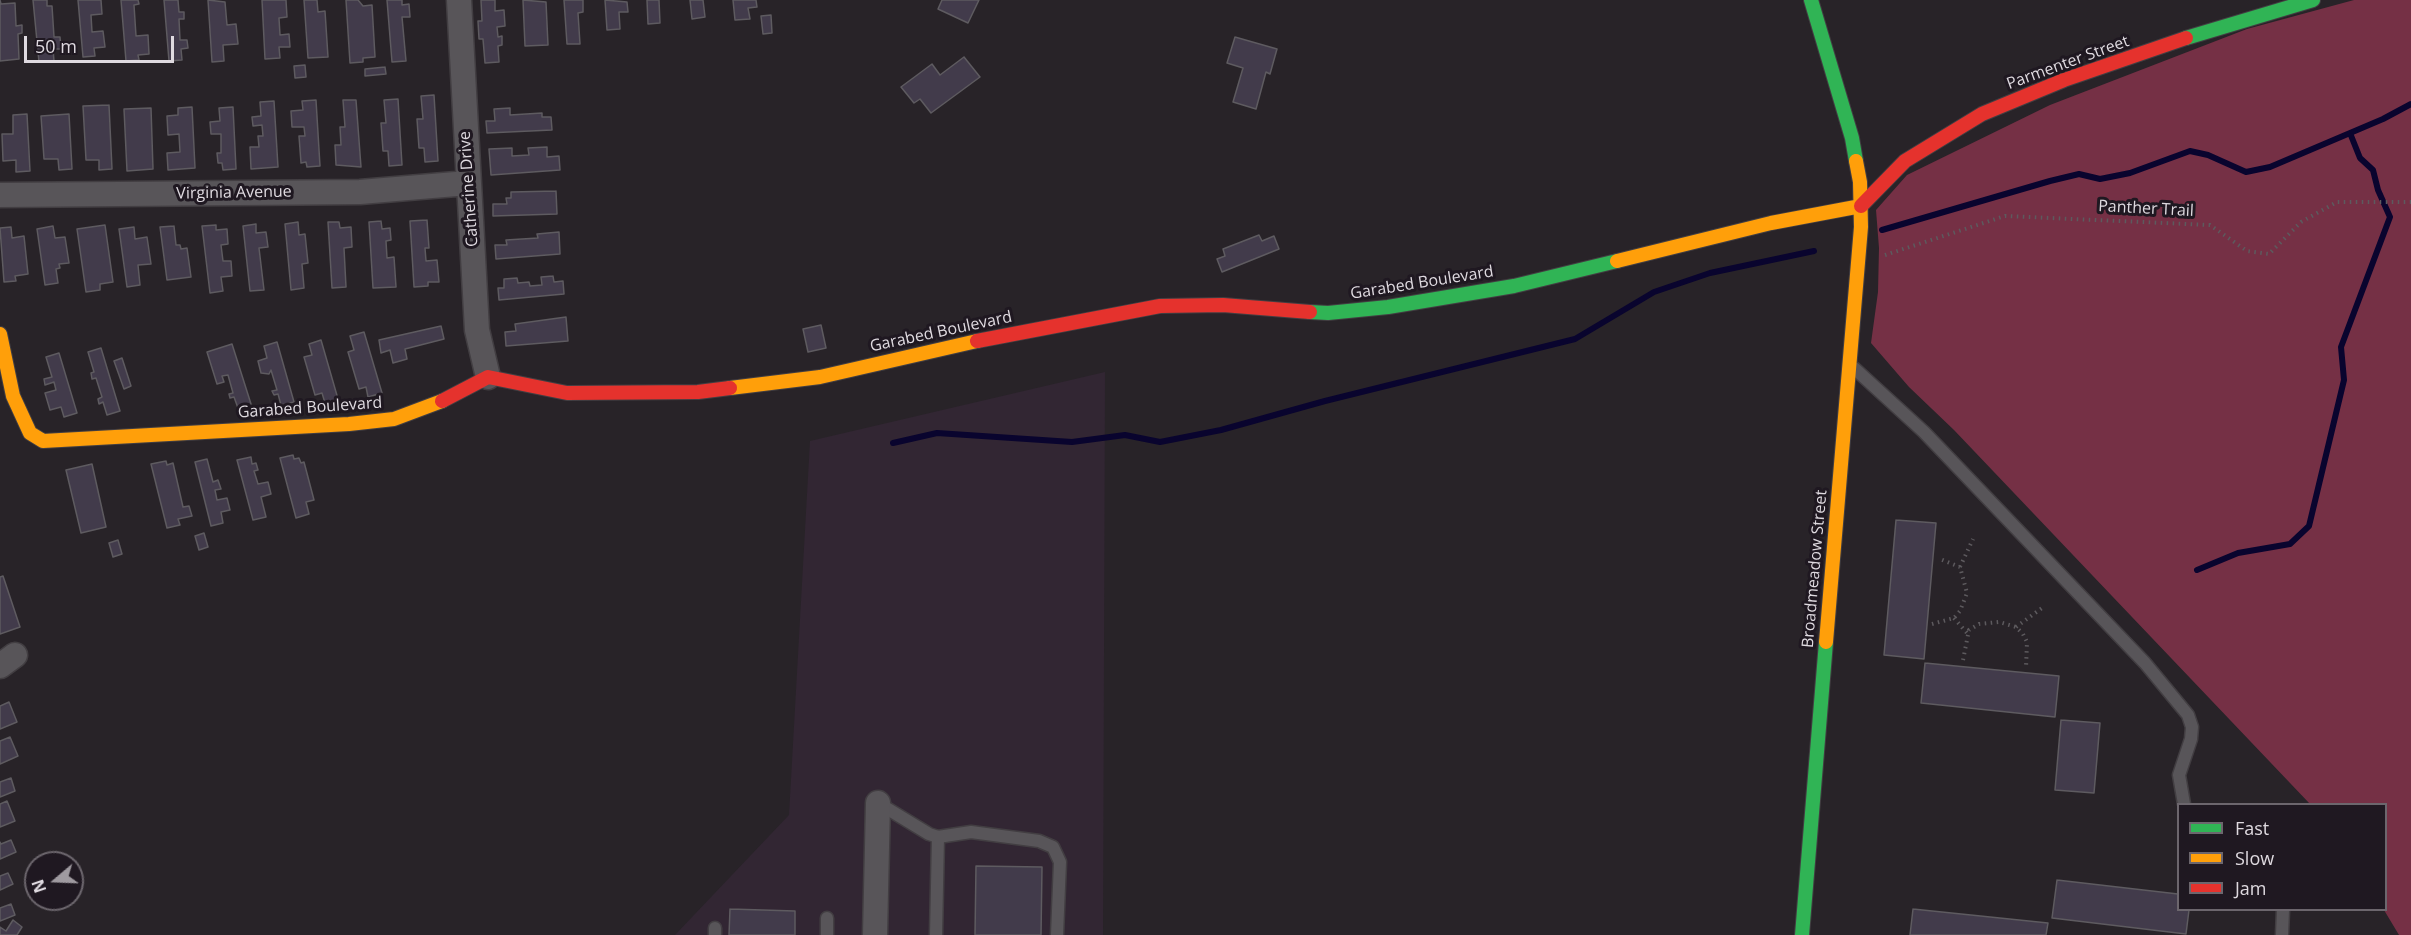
<!DOCTYPE html>
<style>
body{margin:0}
#map{position:relative;width:2411px;height:935px;overflow:hidden;background:#282328;font-family:"Open Sans",sans-serif}
canvas{display:block}
.legend{position:absolute;left:2177px;top:803px;width:210px;height:108px;box-sizing:border-box;background:#1f1821;border:2px solid #6c666d;margin:0;padding:8px 10px;list-style:none;font-size:18px;color:#dfdae0}
.legend li{display:flex;align-items:center;gap:12px;height:30px}
.legend b{width:30px;border:2px solid #6c666d}
.north{position:absolute;left:24px;top:851px;width:60px;height:60px;box-sizing:border-box;background:#1f1821;border:2px solid #6c666d;border-radius:50%;rotate:251deg;font-size:16px;font-weight:700;line-height:24px;text-align:center;color:#dfdae0}
.north::after{content:'';display:block;margin:auto;width:21px;height:27px;background:#9f9aa0;clip-path:polygon(50% 0,100% 100%,50% 72%,0 100%)}
.scale{position:absolute;left:24px;top:36px;width:150px;height:27px;box-sizing:border-box;border:3px solid #dfdae0;border-top:0;padding-left:8px;font-size:18px;line-height:21px;white-space:nowrap;color:#dfdae0;-webkit-text-stroke:4px #1f1821;paint-order:stroke}
</style>
<div id="map">
<canvas width="2411" height="935"></canvas>
<ul class="legend">
<li><b style="height:8px;background:#30b455"></b>Fast</li>
<li><b style="height:8px;background:#ff9f0a"></b>Slow</li>
<li><b style="height:8px;background:#e5322d"></b>Jam</li>
</ul>
<div class="north">N</div>
<div class="scale">50 m</div>
</div>
<script>
const context = document.querySelector('canvas').getContext('2d');
context.lineJoin = 'round';
function fill(path, color) {
  context.fillStyle = color;
  context.fill(path, 'evenodd');
}
function toPath(rows) {
  const path = new Path2D();
  for (const r of rows) {
    path.moveTo(r[0], r[1]);
    for (let i = 2; i < r.length; i += 2) path.lineTo(r[i], r[i + 1]);
  }
  return path;
}
function trace(path, color, width, dash) {
  context.strokeStyle = color;
  context.lineWidth = width;
  context.lineCap = dash ? 'butt' : 'round';
  context.setLineDash(dash || []);
  context.stroke(path);
}
function drawText(font, color, halo, rows, align = 'center') {
  context.font = font + ' "Open Sans",sans-serif';
  context.lineWidth = 6;
  context.setLineDash([]);
  context.textBaseline = 'middle';
  context.strokeStyle = halo;
  context.fillStyle = color;
  for (const [text, x, y, turn = 0] of rows) {
    context.save();
    context.translate(x, y);
    context.rotate((+turn || 0) * Math.PI / 180);
    context.textAlign = isNaN(turn) ? turn : align;
    if (halo) context.strokeText(text, 0, 0);
    context.fillText(text, 0, 0);
    context.restore();
  }
}
fill(toPath([
 [1105,372,1103,935,675,935,789,815,810,441]
]), '#322633');
fill(toPath([
 [2354,0,2411,0,2411,935,2399,935,2384,910,2386,804,2310,804,1954,430,1909,387,1871,343,1878,292,1879,248,1876,210,1907,175,2050,105,2247,29]
]), '#753045');
trace(toPath([
 [1882,230,2050,181,2079,174,2100,179,2130,173,2190,151,2208,155,2246,172,2270,167,2383,119,2411,104],
 [893,443,937,433,1072,442,1125,435,1160,442,1221,430,1325,401,1575,339,1654,292,1710,273,1814,251],
 [2197,570,2238,553,2290,544,2309,526,2344,380,2341,347,2390,217,2378,190,2373,170,2360,158,2350,133]
]), '#09042e', 6);
const building = toPath([
 [0,0,1,4,15,3,16,26,22,25,22,33,18,34,19,59,0,61,0,0],
 [33,0,47,0,47,6,52,6,54,37,60,37,61,49,53,49,54,61,39,62,33,0],
 [78,0,101,0,102,14,91,15,92,32,103,31,105,47,94,48,95,56,83,57,78,0],
 [121,0,138,0,139,4,134,5,136,36,148,35,149,54,138,55,139,60,126,61,121,0],
 [164,0,178,0,179,12,184,12,184,19,179,19,180,40,187,40,188,48,181,49,182,60,169,61,164,0],
 [208,0,225,2,227,25,236,24,238,44,223,45,224,61,212,62,208,0],
 [262,0,286,0,287,17,279,18,280,35,289,34,290,47,279,47,280,58,265,59,262,0],
 [304,0,317,0,318,12,325,11,328,57,308,58,304,0],
 [346,0,358,0,363,6,372,5,375,57,363,58,363,62,350,63,346,0],
 [387,0,402,0,402,5,409,4,410,17,402,17,406,61,392,62,387,0],
 [481,0,495,0,495,11,504,10,505,26,497,27,498,37,502,36,502,45,498,46,499,62,485,63,483,39,479,39,478,21,482,21,481,0],
 [523,0,546,2,548,45,525,46,523,0],
 [564,0,583,0,583,12,578,13,580,44,567,44,564,0],
 [605,0,627,2,628,12,619,12,620,29,607,30,605,0],
 [647,0,659,0,660,23,648,24,647,0],
 [690,0,703,0,705,17,692,19,690,0],
 [733,0,756,0,757,7,748,8,750,19,735,20,733,0],
 [942,0,979,0,968,23,938,9,942,0],
 [771,15,772,33,763,34,761,16,771,15],
 [1235,37,1277,49,1270,74,1266,72,1256,109,1233,102,1243,68,1227,63,1235,37],
 [964,57,980,77,931,113,920,99,914,103,901,87,932,64,940,75,964,57],
 [305,65,306,77,295,78,294,66,305,65],
 [385,67,386,74,365,76,365,69,385,67],
 [434,95,438,161,425,162,424,148,419,148,417,119,423,119,421,96,434,95],
 [398,99,402,165,389,166,388,151,383,151,381,123,386,123,384,100,398,99],
 [316,100,320,166,307,167,306,162,301,163,299,136,305,136,304,127,292,127,291,111,303,110,302,101,316,100],
 [343,100,356,100,361,167,336,165,335,145,341,145,340,127,345,127,343,100],
 [274,101,278,167,251,169,250,147,259,147,258,136,263,136,262,125,253,126,252,117,261,116,260,102,274,101],
 [109,105,112,169,99,170,99,160,86,160,83,106,109,105],
 [192,107,195,168,168,170,167,153,180,152,179,134,168,135,167,116,178,115,178,108,192,107],
 [233,107,236,169,223,170,222,163,218,163,217,153,221,153,221,134,211,134,210,122,220,121,219,108,233,107],
 [151,108,153,169,127,171,124,109,151,108],
 [510,108,510,115,542,113,542,117,551,117,552,130,487,133,486,121,495,121,494,109,510,108],
 [27,114,30,171,16,172,16,160,3,161,2,134,13,134,13,115,27,114],
 [69,114,72,169,59,170,58,159,44,159,41,116,69,114],
 [547,147,547,157,559,156,560,170,491,175,489,149,512,148,512,156,529,155,528,148,547,147],
 [556,191,557,214,493,216,493,204,507,204,506,198,511,198,511,192,556,191],
 [427,220,429,248,425,248,426,261,437,260,439,282,428,282,428,286,414,287,410,221,427,220],
 [381,221,382,229,390,228,391,240,386,241,387,258,394,257,396,287,373,288,369,222,381,221],
 [298,222,299,235,305,234,308,263,302,264,304,288,291,290,285,224,298,222],
 [328,222,339,222,340,228,351,227,352,247,344,248,346,287,332,288,328,222],
 [256,224,256,233,266,232,268,247,259,248,264,290,250,291,243,226,256,224],
 [105,225,113,282,100,284,100,290,86,292,77,229,105,225],
 [216,225,216,230,227,229,228,244,221,245,223,261,231,261,232,276,221,277,223,291,210,293,202,226,216,225],
 [53,226,55,238,65,237,69,263,59,264,60,268,56,269,58,283,45,285,37,229,53,226],
 [174,226,176,245,180,245,181,249,187,248,191,277,167,280,160,227,174,226],
 [11,227,12,238,24,236,28,274,15,276,16,281,4,282,0,228,11,227],
 [134,227,135,239,147,237,151,264,138,265,140,285,127,287,119,229,134,227],
 [559,232,560,254,496,259,495,245,507,245,506,240,538,238,537,234,559,232],
 [1259,235,1262,241,1274,236,1279,249,1222,272,1217,259,1225,256,1223,249,1259,235],
 [553,276,554,282,563,281,564,294,499,300,498,288,504,288,504,279,517,278,518,283,529,282,530,286,542,285,541,277,553,276],
 [566,317,568,341,506,346,505,332,516,331,515,324,566,317],
 [821,325,826,348,808,352,803,329,821,325],
 [441,326,444,339,405,349,407,359,393,363,390,350,381,353,379,340,441,326],
 [364,332,382,393,368,397,366,387,359,389,348,352,354,350,350,336,364,332],
 [321,340,338,399,325,403,322,393,315,395,304,357,312,355,309,344,321,340],
 [277,342,294,402,281,405,278,394,274,395,272,391,277,390,271,370,269,374,261,373,258,361,267,358,264,346,277,342],
 [232,344,251,404,238,408,234,397,230,398,229,394,233,393,228,375,222,376,224,382,217,384,207,352,232,344],
 [101,348,120,411,107,415,103,402,99,404,98,399,102,397,96,378,92,379,91,373,94,372,88,352,101,348],
 [59,353,77,413,64,417,61,407,50,410,45,393,56,390,54,382,45,385,44,379,52,377,46,357,59,353],
 [122,358,131,386,124,389,114,361,122,358],
 [293,455,294,459,299,458,301,463,304,462,314,500,306,502,309,514,296,518,280,458,293,455],
 [251,457,252,464,256,463,258,470,254,471,258,484,268,482,271,494,261,497,266,517,253,520,237,460,251,457],
 [207,459,213,482,218,480,221,489,215,490,217,500,227,498,230,510,221,512,223,523,211,526,195,462,207,459],
 [166,461,167,465,173,463,183,507,189,506,192,516,178,519,180,525,167,528,151,464,166,461],
 [92,464,106,527,81,533,66,470,92,464],
 [1896,520,1936,523,1924,659,1884,655,1896,520],
 [204,533,208,547,199,550,195,536,204,533],
 [118,540,122,554,113,557,109,543,118,540],
 [3,576,20,627,0,634,0,577,3,576],
 [1925,663,2059,676,2055,717,1921,703,1925,663],
 [9,702,17,722,0,729,0,706,9,702],
 [2061,720,2100,723,2094,793,2055,790,2061,720],
 [10,737,18,756,0,764,0,741,10,737],
 [11,778,15,791,0,797,0,782,11,778],
 [7,801,15,821,0,827,0,804,7,801],
 [11,840,16,852,0,859,0,842,1,844,11,840],
 [976,866,1042,867,1041,935,975,935,976,866],
 [8,873,13,884,0,890,0,876,8,873],
 [2057,880,2178,894,2178,910,2189,910,2186,934,2052,918,2057,880],
 [11,904,15,915,0,921,0,908,11,904],
 [730,909,795,911,795,935,729,935,730,909],
 [1913,909,2048,923,2046,935,1910,935,1913,909],
 [13,920,22,927,17,935,0,935,0,927,6,931,13,920]
]);
fill(building, '#423b4b');
trace(building, '#5e5b60', 1.5);
const lane = toPath([
 [1854,368,1924,432,2145,663,2188,715,2192,727,2191,739,2179,775,2184,804],
 [878,803,929,834,938,837,971,832,1039,841,1053,847,1060,862,1057,935],
 [715,928,715,935],
 [827,935,827,918],
 [936,935,938,837],
 [2282,935,2283,910]
]);
const street = toPath([
 [459,0,477,330,488,377],
 [0,195,360,192,468,183],
 [0,666,15,655],
 [875,935,878,803]
]);
const fast = toPath([
 [1811,0,1852,138,1856,161],
 [2186,38,2313,0],
 [1310,312,1328,313,1388,307,1514,286,1617,261],
 [1802,935,1826,642]
]);
const slow = toPath([
 [1617,261,1771,223,1861,206],
 [0,334,13,396,30,433,43,441,349,424,394,419,442,401],
 [730,388,820,377,977,341],
 [1826,642,1861,227,1860,182,1856,161]
]);
const jam = toPath([
 [1861,206,1905,161,1982,114,2064,80,2186,38],
 [977,341,1160,306,1223,305,1310,312],
 [442,401,488,377,567,393,698,392,730,388]
]);
trace(lane, '#423e42', 15);
trace(street, '#423e42', 27);
trace(fast, '#423e42', 16);
trace(slow, '#423e42', 16);
trace(jam, '#423e42', 16);
trace(toPath([
 [1885,255,2005,216,2210,225,2247,251,2269,254,2301,222,2337,202,2411,202],
 [1960,567,1973,539],
 [1954,618,1967,633],
 [1932,624,1954,618,1960,611,1967,593,1960,567,1940,559],
 [2016,627,2042,608],
 [1963,660,1969,630,1979,624,1999,622,2016,627,2023,634,2027,642,2026,668]
]), '#5d5a5e', 4, [1.5, 4.5]);
trace(lane, '#585559', 12);
trace(street, '#585559', 24);
trace(fast, '#30b455', 14);
trace(slow, '#ff9f0a', 14);
trace(jam, '#e5322d', 14);
drawText('16px', '#dfdae0', '#1f1821', [
 ["Parmenter Street",2068,63,-20],
 ["Catherine Drive",469,189,-94],
 ["Virginia Avenue",234,193,-1],
 ["Panther Trail",2146,209,3],
 ["Garabed Boulevard",1422,283,-9],
 ["Garabed Boulevard",941,332,-12],
 ["Garabed Boulevard",310,408,-4],
 ["Broadmeadow Street",1815,569,-85]
]);
</script>
